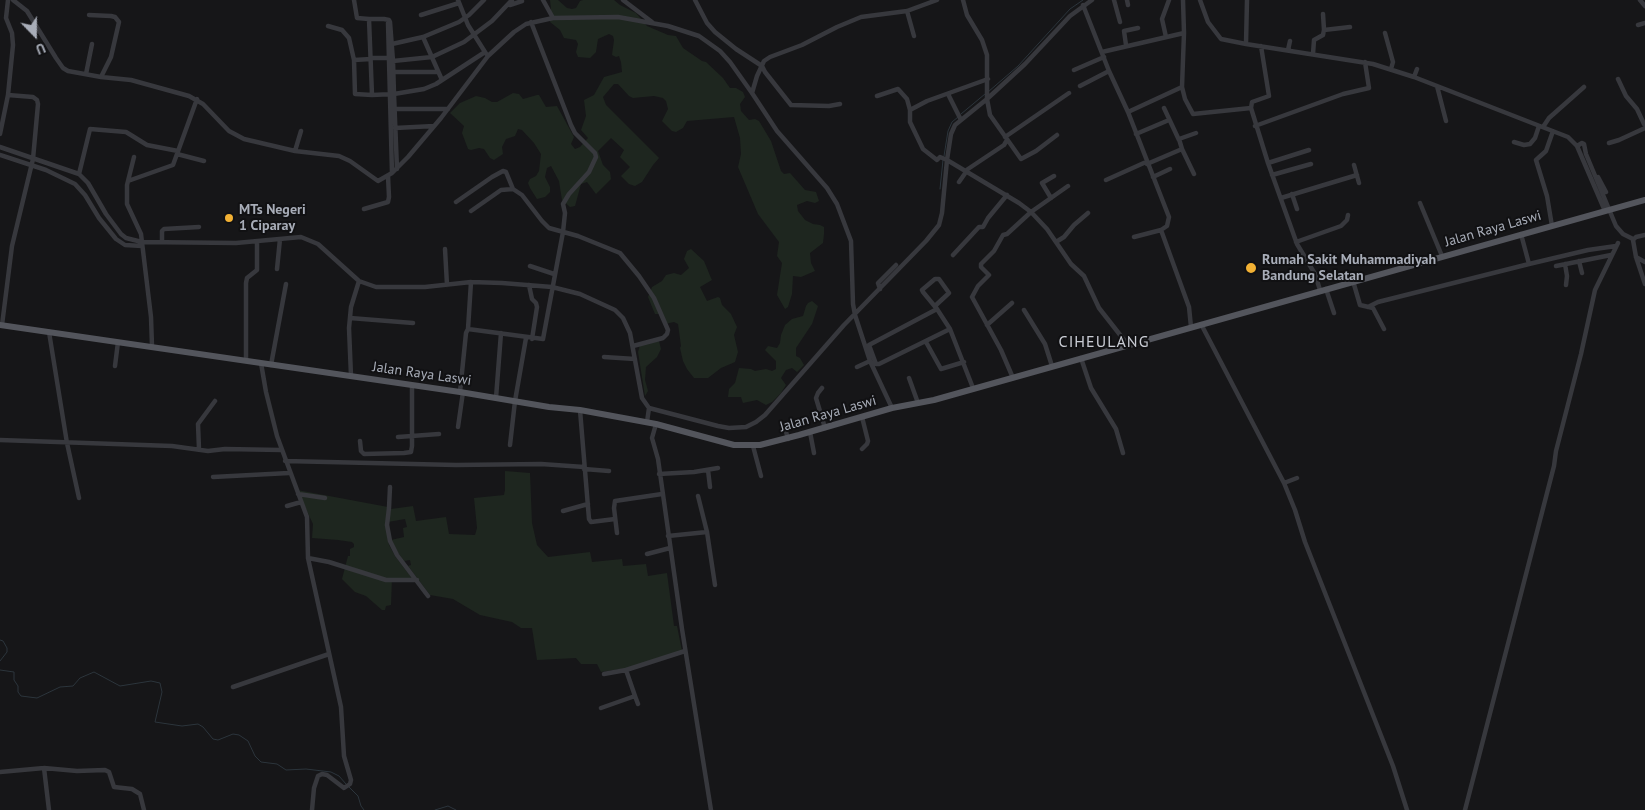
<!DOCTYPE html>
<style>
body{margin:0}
#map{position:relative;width:1645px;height:810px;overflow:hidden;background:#161618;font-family:"PT Sans",sans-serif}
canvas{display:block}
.north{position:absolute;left:10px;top:10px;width:50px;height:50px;-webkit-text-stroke:4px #111113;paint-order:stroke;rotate:158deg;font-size:14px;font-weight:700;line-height:20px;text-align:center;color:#a8adb8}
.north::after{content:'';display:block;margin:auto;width:18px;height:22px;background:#a8adb8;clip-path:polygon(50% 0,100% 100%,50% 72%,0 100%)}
</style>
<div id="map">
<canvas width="1645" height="810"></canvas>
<div class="north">U</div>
</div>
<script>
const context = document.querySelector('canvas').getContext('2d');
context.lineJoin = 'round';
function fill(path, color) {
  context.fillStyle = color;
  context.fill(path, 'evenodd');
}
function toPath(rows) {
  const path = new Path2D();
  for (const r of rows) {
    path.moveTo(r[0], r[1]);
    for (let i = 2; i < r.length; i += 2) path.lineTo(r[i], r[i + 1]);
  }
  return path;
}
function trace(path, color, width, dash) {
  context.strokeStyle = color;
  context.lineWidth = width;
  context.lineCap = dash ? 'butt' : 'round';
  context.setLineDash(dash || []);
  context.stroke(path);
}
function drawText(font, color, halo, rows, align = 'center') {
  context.font = font + ' "PT Sans",sans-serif';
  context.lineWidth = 4;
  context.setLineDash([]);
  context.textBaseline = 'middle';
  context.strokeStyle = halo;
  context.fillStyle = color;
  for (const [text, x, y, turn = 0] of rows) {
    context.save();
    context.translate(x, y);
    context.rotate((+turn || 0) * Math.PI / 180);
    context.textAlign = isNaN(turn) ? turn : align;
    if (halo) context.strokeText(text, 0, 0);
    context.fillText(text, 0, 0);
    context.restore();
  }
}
fill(toPath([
 [550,0,558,0,567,8,572,9,576,8,580,1,583,0,614,0,620,5,636,13,647,26,668,35,676,36,683,48,702,61,706,62,723,78,730,88,736,88,743,92,745,97,740,104,741,111,749,120,755,119,759,121,771,141,781,171,784,174,790,173,805,190,816,192,819,201,815,203,807,201,797,205,798,211,805,220,813,224,820,225,824,227,824,234,823,243,810,253,811,263,815,271,801,277,793,276,792,294,788,307,785,309,777,295,782,263,777,256,779,242,758,214,738,167,741,154,740,138,734,117,687,121,683,128,676,132,672,131,662,121,668,109,666,101,663,98,654,96,633,98,629,96,618,84,614,84,603,97,606,105,659,158,653,165,642,182,635,186,629,184,621,176,630,167,620,157,624,150,611,138,598,151,603,165,610,172,611,179,596,194,587,182,581,184,575,206,570,207,562,200,559,181,551,166,547,168,545,177,550,187,550,192,545,197,537,199,530,188,528,183,530,179,536,176,539,171,541,154,534,143,522,130,518,129,515,136,506,139,502,147,503,154,494,160,490,158,484,149,479,148,471,150,468,149,462,133,464,126,450,113,460,103,476,96,485,98,492,102,497,102,513,93,519,94,523,99,537,95,539,95,546,107,557,106,574,137,571,144,575,149,580,147,588,138,581,130,586,116,584,100,594,95,604,77,622,72,621,62,619,56,616,57,612,55,614,40,613,36,609,34,598,39,596,52,590,58,578,57,576,52,578,44,576,40,564,38,560,30,550,22,551,9],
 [691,249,704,261,711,278,712,280,700,287,707,301,718,297,720,298,722,305,731,314,737,327,734,335,738,352,735,362,721,368,708,378,694,378,687,369,683,361,680,348,681,346,678,324,674,322,665,324,661,314,655,314,648,297,652,287,662,281,666,275,674,273,681,275,689,268,684,259,687,251],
 [812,301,818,306,812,324,796,348,796,356,800,358,804,365,797,372,792,368,786,370,781,378,786,385,781,393,772,402,766,405,757,400,743,403,741,397,728,397,729,389,735,383,739,368,751,369,755,371,766,369,772,371,776,369,776,361,765,350,768,346,777,348,780,343,781,335,785,325,792,319,803,316,806,306,808,303],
 [659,341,661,349,657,357,646,367,645,380,648,391,645,396,638,352,640,345],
 [505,471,530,473,532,523,537,545,548,557,590,552,592,562,622,559,623,566,646,564,648,576,667,573,674,626,677,626,682,651,628,668,601,672,597,664,581,664,576,658,537,660,532,628,521,628,512,622,480,615,453,599,430,595,408,566,411,565,410,560,404,561,392,545,391,540,404,537,403,528,407,527,405,519,388,522,391,509,413,506,416,521,446,517,449,534,475,535,477,528,474,498,504,495,505,490],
 [297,490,388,507,387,532,389,545,395,556,412,578,392,578,391,605,386,606,385,610,382,610,366,596,355,592,342,579,348,556,350,556,350,549,354,547,354,544,352,542,338,540,312,538,313,524]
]), '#1e261f');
trace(toPath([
 [988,92,1018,66,1070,9,1083,0],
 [961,114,985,94],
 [944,156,948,131,952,122,958,117],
 [940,189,943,160],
 [0,640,3,641,7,648,7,652,0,661],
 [0,670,14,672,14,680,18,686,18,692,21,696,37,698,60,687,73,686,80,678,94,672,120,686,151,681,160,683,162,692,155,722,182,726,198,724,203,727,213,739,218,740,233,734,239,735,248,741,255,756,261,762,277,764,286,770,306,769,331,772,339,776,346,784],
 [349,787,358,796,361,806,364,810],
 [435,810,448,806,456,810]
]), '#2c353c', 1);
trace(toPath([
 [13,0,27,11,56,58,63,68,68,71,101,77,131,80,189,96,203,104,229,131,244,139,295,151,339,156,350,161,378,181,392,173,408,157,441,118,488,56,514,32,526,24,553,18,618,17,668,26,699,36,720,51,730,62,752,93,777,131,827,188,837,204,851,241,853,304,855,315,870,361,892,408],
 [354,0,357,18,369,19],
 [458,0,468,25,485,52],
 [543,0,553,18],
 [623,0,652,22],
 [695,0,707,23,715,32,736,49,762,66,765,72,791,105,829,106,840,104],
 [963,0,967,15,982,40,987,55,987,99,990,115,1021,159,1036,151,1057,135],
 [1114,0,1120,22],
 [1127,0,1128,5],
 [1200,0,1208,22,1221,39,1246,44,1373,64,1414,77,1568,137,1577,146,1605,211],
 [1640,0,1645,6],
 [510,5,522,1],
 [1083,5,1109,71,1128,112,1169,217,1167,226,1161,230,1189,307,1191,327],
 [907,11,914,36],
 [89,15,111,16,115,17,119,22,111,57,101,77],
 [421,15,459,3],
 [388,23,392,173],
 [1638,25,1645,23],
 [328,26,342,30,349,38,354,60,355,94,372,95],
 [1324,30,1350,27],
 [1385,33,1393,62,1391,69],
 [423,37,442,80],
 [1166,37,1162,19,1169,0],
 [392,44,423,37,459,22,469,15,484,0],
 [1246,44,1247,0],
 [1126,45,1124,31,1138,28],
 [1261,46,1269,96,1252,102,1251,108,1268,163,1297,244,1315,274,1320,290],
 [1288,50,1290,41],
 [1102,52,1184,33],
 [1313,54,1314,40,1323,35,1324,30,1323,14],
 [371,58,389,58],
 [354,60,371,59],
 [393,61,432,57,464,42,492,21,512,0],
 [1074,70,1104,57],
 [391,72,438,72],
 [86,74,92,44],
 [1414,77,1417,69],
 [988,79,927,101,910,110,910,122,923,149,937,160,940,157,947,160,1019,203,1031,212,1047,229,1071,264,1084,276,1099,308,1128,345],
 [1618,79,1626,96,1637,109,1644,124],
 [1080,86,1109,71],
 [1437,86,1446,121],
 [1182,87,1185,99,1193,114,1251,108],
 [752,93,757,76,764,61,770,57,802,45,837,27,861,17,907,11,937,0],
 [948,94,961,120],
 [877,96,898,89,907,99,910,110],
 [1164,108,1179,140],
 [394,109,448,109],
 [1128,112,1182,87,1184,33,1183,0],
 [1255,126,1343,94,1369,88,1365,62],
 [1543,127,1549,118,1584,87],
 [395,128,434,126],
 [0,134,8,95],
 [1136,134,1169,120],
 [1005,137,1069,93],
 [1514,142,1524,145,1530,144,1535,138,1539,126],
 [1609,143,1619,140,1645,128],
 [1577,146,1582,143,1584,144,1586,154,1616,226,1623,234,1633,239],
 [0,147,79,174,88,183,106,214,121,234,126,238,142,242,236,243,301,237,318,244,359,281,376,287,425,287,471,282,502,283,552,287,580,294,615,310,623,318,630,333,642,398,649,408,718,426,729,428,746,427,756,422,765,415,844,325,926,241,939,225,942,213,947,160,951,134,955,125,987,99,1025,64,1070,16,1092,0],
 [1182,149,1179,139,1196,133],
 [295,151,301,131],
 [177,154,204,161],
 [0,155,46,170,75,184,85,195,99,218,116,239,125,245,142,246],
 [1268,163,1309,150],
 [1147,164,1182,149,1194,174],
 [1354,165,1359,183],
 [397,169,394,94,393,61,390,22,389,20,384,19,369,19,372,95,394,94,424,89,436,84,485,52,488,56],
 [965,171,1004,145,1007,140],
 [79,174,90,129,126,132,147,145,178,151],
 [1272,175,1311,164],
 [1153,177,1170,169],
 [1598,177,1606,192],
 [1106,180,1146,162],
 [128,181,134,157],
 [959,182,966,172],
 [1292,194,1297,209],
 [1051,198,1042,183,1054,176],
 [1281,198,1357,175],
 [456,202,492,177,503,171,506,172,513,189],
 [1420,203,1442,256],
 [364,209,388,202,389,197,388,176],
 [471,211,501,190,513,189,522,195,542,221,549,228,578,236,620,253,639,276,654,298,668,330,667,334,663,338,633,346],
 [1552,226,1547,196,1536,160,1546,151,1553,131],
 [1521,234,1529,264],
 [1645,235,1636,237,1633,240,1636,257,1645,284],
 [1134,237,1161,230],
 [162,242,162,231,164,229,199,227],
 [1056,242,1064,237,1074,225,1088,213],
 [1296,242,1341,226,1347,220,1348,215],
 [445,249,447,285],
 [953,255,979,227,983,227,988,218,1007,195],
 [1636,257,1645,262],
 [1579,261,1582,273],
 [1565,264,1567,276,1566,285],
 [530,266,554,274],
 [1556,266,1611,255],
 [277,269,280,239],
 [1353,281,1360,305,1373,308,1384,329],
 [529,285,532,299,536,303,537,307,532,339],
 [880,289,878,283,896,265],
 [1326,289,1334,313],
 [935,306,949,293,939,279,935,279,922,290,923,292,937,309,950,329,973,388],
 [1368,307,1378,302,1529,264,1588,250,1616,246],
 [937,309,869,345,876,364,879,364,950,329],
 [1024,310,1045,344,1052,366],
 [350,318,413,323],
 [1201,324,1284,483,1295,510,1305,542,1393,766,1407,810],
 [2,325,12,246,33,159,38,104,37,100,33,97,8,95,13,45,12,33,6,18,8,0],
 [987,325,1012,303],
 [468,329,471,282],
 [49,332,67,443,79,498],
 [926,342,941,369,964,362],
 [152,346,151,317,141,234,127,204,127,185,128,181,173,165,197,99],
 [604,357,635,359],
 [1081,358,1091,388,1116,429,1123,453],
 [246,361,246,283,247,278,257,270,257,242],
 [261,363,266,392,277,436,307,517,308,558,341,707,344,756,351,780,350,784,344,788,327,775,322,774,318,776,314,788,312,810],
 [271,365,286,284],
 [115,366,118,342],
 [857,367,870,361],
 [351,376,349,328,351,307,359,281],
 [909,378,918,403],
 [1013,378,1001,350,972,297,978,286,989,275,981,267,981,264,994,251,1003,235,1007,234,1031,212,1068,186],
 [822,388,818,393,816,398,825,428],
 [460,392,466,333,468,329,543,339,563,232,565,213,563,204,569,194,589,172,596,157,595,153,575,133,571,125,531,22],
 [496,398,501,333],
 [580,410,589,519,591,522,615,519],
 [647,422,649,408],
 [656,424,652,438,658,459,682,629,711,810],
 [458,427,463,392],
 [785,428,788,439],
 [810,432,814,453],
 [398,437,439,434],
 [0,440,172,446,208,451,225,449,281,450],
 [360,441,361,451,364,454,404,453,411,452,412,446,412,385],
 [510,445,515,401,526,338],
 [753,446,761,476],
 [199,449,198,424,215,401],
 [862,449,867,444,868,441,862,417],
 [285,461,456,465,541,464,584,467],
 [584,469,609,471],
 [708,470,710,487],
 [659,474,694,472,718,468],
 [213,477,289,473],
 [1284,483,1297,478],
 [390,487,389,508,387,525,390,541,397,555,428,596],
 [298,494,325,498],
 [698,496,707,532],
 [287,506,301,502],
 [563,511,588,504],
 [617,533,614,508,615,501,662,494],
 [668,536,707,532,715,585],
 [647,554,670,548],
 [308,558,329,562,386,580,417,580],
 [604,674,626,670],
 [233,687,329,654],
 [635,696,638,704],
 [601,708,635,696,626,670,685,651],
 [44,768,49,810],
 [0,772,44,768,77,771,105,770,109,772,114,787,132,789,140,794,144,810],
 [1465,810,1554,466,1556,451,1581,354,1595,290,1618,243]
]), '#37383d', 4.5);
trace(toPath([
 [0,325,460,392,549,407,580,410,656,424,734,445,760,445,799,435,892,408,934,400,1645,200]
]), '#53555c', 6);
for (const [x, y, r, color] of [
 [229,218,5,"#f2b134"],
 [1251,268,6,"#f2b134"]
]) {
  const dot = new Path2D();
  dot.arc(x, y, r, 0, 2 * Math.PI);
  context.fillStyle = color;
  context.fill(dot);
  trace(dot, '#111113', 2);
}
drawText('bold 14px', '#a8adb8', '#111113', [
 ["MTs Negeri",239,210],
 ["1 Ciparay",239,226],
 ["Rumah Sakit Muhammadiyah",1262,260],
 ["Bandung Selatan",1262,276]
], 'left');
drawText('14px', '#a8adb8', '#111113', [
 ["Jalan Raya Laswi",1493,229,-16],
 ["Jalan Raya Laswi",422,374,8],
 ["Jalan Raya Laswi",828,414,-16]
]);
context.letterSpacing = '1px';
drawText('16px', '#c9ccd4', '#111113', [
 ["CIHEULANG",1104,342]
]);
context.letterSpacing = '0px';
</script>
